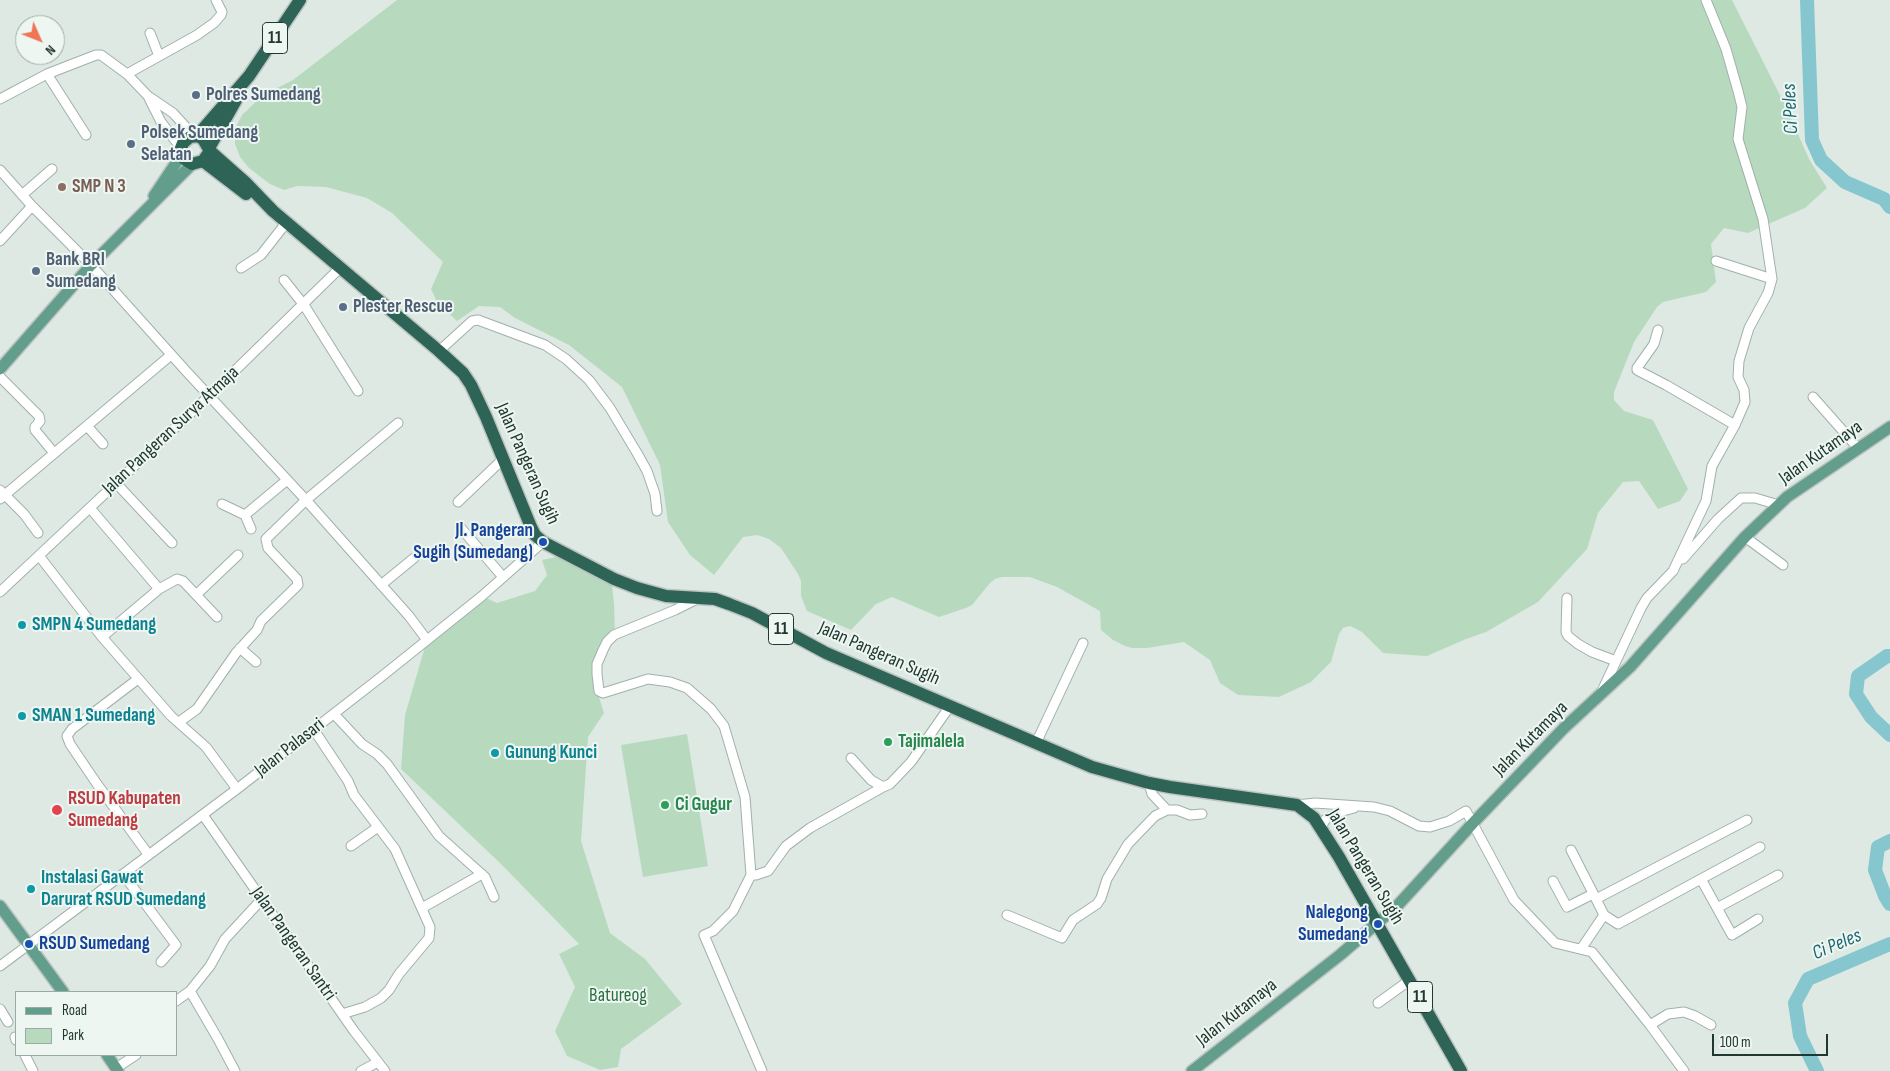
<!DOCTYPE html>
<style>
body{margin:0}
#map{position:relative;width:1890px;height:1071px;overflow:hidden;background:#dee9e4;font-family:"Sofia Sans Condensed",sans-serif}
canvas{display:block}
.legend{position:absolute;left:15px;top:991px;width:162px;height:65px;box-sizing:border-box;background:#eef6f2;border:1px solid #9caaa5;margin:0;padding:6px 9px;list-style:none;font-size:15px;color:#203831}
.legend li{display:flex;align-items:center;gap:10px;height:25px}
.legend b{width:25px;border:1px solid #9caaa5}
.north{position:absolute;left:15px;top:15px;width:50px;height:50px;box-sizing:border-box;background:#eef6f2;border:1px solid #9caaa5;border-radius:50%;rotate:134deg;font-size:14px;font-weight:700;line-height:20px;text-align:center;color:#203831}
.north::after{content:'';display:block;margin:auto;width:18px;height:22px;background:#ef7557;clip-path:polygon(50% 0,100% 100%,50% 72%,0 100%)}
.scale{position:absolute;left:1712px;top:1034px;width:116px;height:22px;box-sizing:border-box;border:2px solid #203831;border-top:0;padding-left:6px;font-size:15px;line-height:18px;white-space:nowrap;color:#203831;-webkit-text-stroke:4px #eef6f2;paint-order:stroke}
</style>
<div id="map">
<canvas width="1890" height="1071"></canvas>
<ul class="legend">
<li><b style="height:6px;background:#639e8c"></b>Road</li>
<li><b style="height:14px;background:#b7dabf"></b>Park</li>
</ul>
<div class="north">N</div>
<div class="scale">100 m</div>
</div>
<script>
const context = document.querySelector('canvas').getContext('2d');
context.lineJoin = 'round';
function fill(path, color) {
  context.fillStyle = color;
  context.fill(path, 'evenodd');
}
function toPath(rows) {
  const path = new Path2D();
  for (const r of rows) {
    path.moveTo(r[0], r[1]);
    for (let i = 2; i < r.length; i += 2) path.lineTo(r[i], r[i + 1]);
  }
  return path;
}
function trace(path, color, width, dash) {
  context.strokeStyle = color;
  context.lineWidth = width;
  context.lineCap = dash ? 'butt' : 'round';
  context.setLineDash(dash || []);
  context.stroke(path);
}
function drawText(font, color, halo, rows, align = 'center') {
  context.font = font + ' "Sofia Sans Condensed",sans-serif';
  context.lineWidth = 4;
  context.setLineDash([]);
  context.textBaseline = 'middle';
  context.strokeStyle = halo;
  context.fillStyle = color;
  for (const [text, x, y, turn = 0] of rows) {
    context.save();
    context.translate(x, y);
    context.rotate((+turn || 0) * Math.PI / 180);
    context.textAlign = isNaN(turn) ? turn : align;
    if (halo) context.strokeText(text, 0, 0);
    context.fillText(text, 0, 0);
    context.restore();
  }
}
fill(toPath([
 [397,0,1732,0,1785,105,1809,159,1827,188,1805,208,1748,233,1724,228,1711,244,1716,282,1706,292,1663,302,1657,307,1634,342,1614,392,1614,400,1624,411,1653,420,1688,489,1680,501,1658,509,1639,481,1623,482,1598,513,1587,549,1538,602,1486,632,1466,639,1427,656,1411,655,1383,653,1362,632,1350,626,1343,628,1339,634,1331,662,1311,682,1279,697,1238,695,1220,683,1210,660,1184,642,1147,648,1132,648,1125,646,1113,640,1101,630,1100,611,1057,587,1030,577,1002,577,995,579,990,583,972,605,966,608,939,617,892,597,876,604,851,630,807,611,801,596,801,581,798,574,781,548,769,539,757,535,743,537,714,575,690,555,668,522,660,465,622,387,569,345,515,318,500,307,479,306,457,321,437,302,431,289,443,262,392,213,367,198,326,187,297,186,284,190,270,184,249,168,240,157,235,144,235,129,242,115,263,95,293,80],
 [570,554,611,575,614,604,615,635,599,668,597,691,604,713,588,737,581,841,610,933,645,959,682,1004,621,1049,618,1067,600,1070,567,1056,555,1031,575,987,559,954,579,944,501,864,401,769,405,715,427,640,482,596,497,603,535,591,547,575,542,560],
 [687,734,708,866,643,877,621,745]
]), '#b7dabf');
trace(toPath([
 [1807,0,1812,140,1821,160,1845,182,1884,199,1890,207],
 [1890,656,1887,656,1858,676,1856,694,1871,717,1890,735],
 [1890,841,1878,847,1875,870,1885,896,1890,904],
 [1817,1071,1800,1036,1795,1003,1808,979,1890,944]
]), '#86c6ce', 14);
const minor = toPath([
 [150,33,159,56],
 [47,74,86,135],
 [127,74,197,35,214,23,221,15,222,12,216,0],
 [148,96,161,122,181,148],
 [0,99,47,74,96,55,101,55,127,74,148,96,173,113,194,136],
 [0,170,32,206,91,265,186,371,306,500,409,616,427,640],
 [22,195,52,169],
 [0,241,32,206],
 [1716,261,1772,279],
 [241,268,261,255,286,223],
 [284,280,304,305,358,391],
 [1658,330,1654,344,1637,368,1637,370,1666,385,1735,425],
 [439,351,472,321,478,320,545,345,566,359,589,380,610,408,637,453,647,471,655,494,657,511],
 [0,377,39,416,40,421,35,427,35,430,54,453],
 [1813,397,1858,448],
 [87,426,103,444],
 [116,483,172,543],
 [0,490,24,514,38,533],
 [0,499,171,355],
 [458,502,503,459],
 [222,504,245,515,287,480],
 [90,508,159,589],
 [245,515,251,529],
 [460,527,503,577],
 [1745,537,1783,565],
 [40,557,102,637,171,716,206,747,237,789],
 [1683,559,1718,519,1741,498,1755,498,1779,505],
 [381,585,414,558],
 [0,592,209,396,340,268],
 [196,595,238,555],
 [1567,598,1566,632,1568,636,1578,644,1592,652,1616,661],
 [697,599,675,610,614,635,607,642,603,650,597,664,597,674,599,691,603,693,648,679,670,682,687,688,711,709,724,726,745,797,751,875,733,911,713,931,704,935,762,1071],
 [102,637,159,589,177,579,183,581,217,617],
 [240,648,256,662],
 [138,679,72,729,67,736,70,744,97,784,148,854],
 [1602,691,1641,608,1647,598,1673,571,1706,501,1712,466,1735,425,1745,402,1744,390,1738,377,1739,361,1749,328,1768,293,1772,279,1763,219,1738,139,1742,107,1738,91,1726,49,1706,0],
 [334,714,362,744,377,754,387,764,439,836,485,877,494,897],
 [179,722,197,709,236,653,257,630,261,621,298,585,297,579,268,548,266,539,306,500,398,423],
 [314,730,348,781,354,795,395,849,430,927,429,938,399,974,389,990,381,998,365,1007,342,1014],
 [1037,741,1083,643],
 [851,758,871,780,883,787,890,784,911,762,950,706],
 [1297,805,1315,803,1374,807,1390,811,1419,826,1430,827,1449,821,1466,811,1514,900,1555,943,1592,952,1650,1025,1684,1071],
 [1167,810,1177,810,1190,815,1202,814],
 [203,815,354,1031,385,1071],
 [1320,828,1326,819,1343,811,1354,808],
 [351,846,378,827],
 [1571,850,1596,899],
 [123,874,176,945,161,962],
 [751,875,756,875,768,871,786,846,810,828,883,787],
 [1701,879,1732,935,1758,919],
 [1553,881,1567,907,1593,894],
 [422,908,482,874],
 [1717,908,1778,875],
 [1007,915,1062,938,1073,920,1097,904,1101,898,1107,879,1128,844,1155,816,1167,810,1152,794,1149,783],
 [1604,915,1596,899,1747,820],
 [1581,949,1604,915,1618,924,1760,847],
 [0,966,237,789,381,677,482,596,543,542],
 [190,991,210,966,225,939,262,899],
 [176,1001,190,991,218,1039,235,1071],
 [1378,1003,1410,980],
 [0,1009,8,1022],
 [1650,1025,1668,1014,1684,1012,1695,1016,1711,1025],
 [15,1037,16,1040],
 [25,1055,33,1071],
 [116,1068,136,1055],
 [361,1071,378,1062]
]);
const major = toPath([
 [154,196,182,154],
 [0,369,91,265,192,164],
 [0,906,63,992],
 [107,1055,118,1071],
 [1192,1071,1340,955,1398,905,1473,823,1564,728,1630,667,1745,537,1787,497,1890,427]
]);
const highway = toPath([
 [197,136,249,76,300,0],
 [209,148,236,100],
 [210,151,203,161,192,164,183,158,181,148,183,143,190,137,197,136,203,139,210,151,245,182,273,211,439,351,463,373,471,385,486,417,531,527,535,535,543,542,614,579,637,588,666,596,715,599,729,604,752,613,826,653,1092,767,1149,783,1170,787,1297,805,1314,818,1339,857,1461,1071],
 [203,161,246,194]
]);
trace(minor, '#a1b0ab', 11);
trace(major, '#bcc3c1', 14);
trace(highway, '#bcc3c1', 15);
trace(minor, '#fff', 9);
trace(major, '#639e8c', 11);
trace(highway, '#2d6456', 12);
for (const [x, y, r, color] of [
 [196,95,5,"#5c6f8a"],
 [131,144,5,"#5c6f8a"],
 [62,187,5,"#8d6e63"],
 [36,271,5,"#5c6f8a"],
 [343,307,5,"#5c6f8a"],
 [543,542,5,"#1a4fb4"],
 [22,625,5,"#0f9aa8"],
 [22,716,5,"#0f9aa8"],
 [888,742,5,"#2e9e5b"],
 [495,753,5,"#0f9aa8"],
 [665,805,5,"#2e9e5b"],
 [57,810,6,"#e0444e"],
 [31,889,5,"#0f9aa8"],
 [1378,924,5,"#1a4fb4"],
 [29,944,5,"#1a4fb4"]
]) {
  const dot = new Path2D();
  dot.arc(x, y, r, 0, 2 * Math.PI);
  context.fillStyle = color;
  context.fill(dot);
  trace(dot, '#eef6f2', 2);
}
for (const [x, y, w] of [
 [275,38,25],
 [781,629,25],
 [1420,997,25]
]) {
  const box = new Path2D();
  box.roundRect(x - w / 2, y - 15.5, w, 31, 4);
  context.fillStyle = '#eef6f2';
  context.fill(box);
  trace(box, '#203831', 1);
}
drawText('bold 18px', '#203831', null, [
 ["11",275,38],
 ["11",781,629],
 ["11",1420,997]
]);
drawText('bold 19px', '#4e5e75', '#eef6f2', [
 ["Polres Sumedang",206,95],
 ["Polsek Sumedang",141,133],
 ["Selatan",141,155],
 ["Bank BRI",46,260],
 ["Sumedang",46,282],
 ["Plester Rescue",353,307]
], 'left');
drawText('bold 19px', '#785e54', '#eef6f2', [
 ["SMP N 3",72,187]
], 'left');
drawText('19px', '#203831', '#eef6f2', [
 ["Jalan Pangeran Surya Atmaja",171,431,-43],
 ["Jalan Kutamaya",1821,453,-35],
 ["Jalan Pangeran Sugih",527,464,66],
 ["Jalan Pangeran Sugih",879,654,24],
 ["Jalan Kutamaya",1531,739,-45],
 ["Jalan Palasari",290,748,-38],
 ["Jalan Pangeran Sugih",1365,867,59],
 ["Jalan Pangeran Santri",293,944,55],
 ["Jalan Kutamaya",1237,1013,-38]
]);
drawText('bold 19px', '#164399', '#eef6f2', [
 ["Jl. Pangeran",533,531],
 ["Sugih (Sumedang)",533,553],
 ["Nalegong",1368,913],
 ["Sumedang",1368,935],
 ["RSUD Sumedang",39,944,"left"]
], 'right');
drawText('bold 19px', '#0d838f', '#eef6f2', [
 ["SMPN 4 Sumedang",32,625],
 ["SMAN 1 Sumedang",32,716],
 ["Gunung Kunci",505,753],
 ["Instalasi Gawat",41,878],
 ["Darurat RSUD Sumedang",41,900]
], 'left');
drawText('bold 19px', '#27864d', '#eef6f2', [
 ["Tajimalela",898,742],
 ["Ci Gugur",675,805]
], 'left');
drawText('bold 19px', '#be3a42', '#eef6f2', [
 ["RSUD Kabupaten",68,799],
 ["Sumedang",68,821]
], 'left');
drawText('19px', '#2b6e42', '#eef6f2', [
 ["Batureog",618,996]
]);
drawText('italic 20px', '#1c6872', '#eef6f2', [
 ["Ci Peles",1791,109,-93],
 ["Ci Peles",1837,945,-23]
]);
</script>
